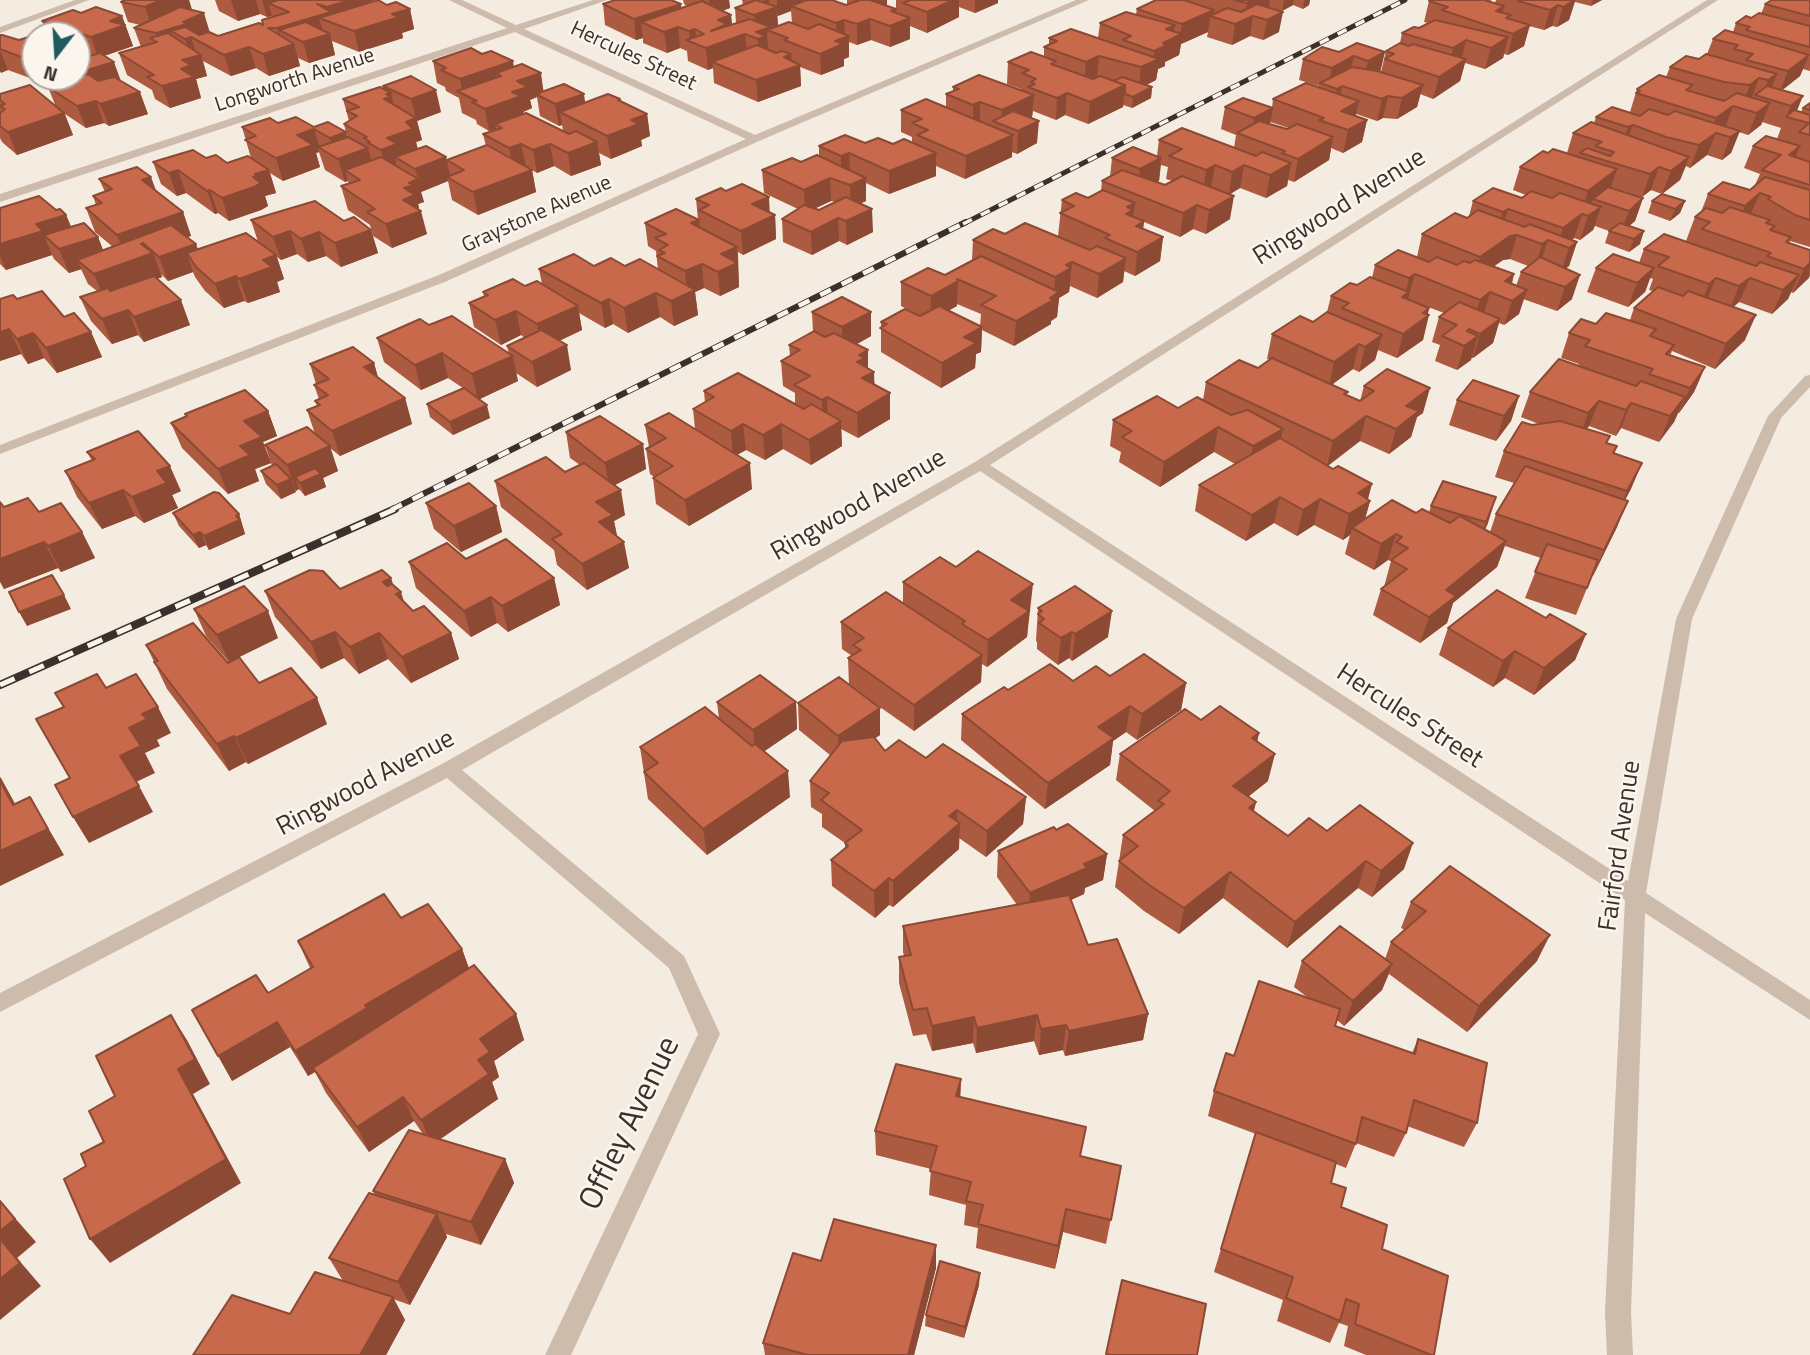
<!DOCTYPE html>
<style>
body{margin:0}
#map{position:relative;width:1810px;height:1355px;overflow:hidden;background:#f4ebe1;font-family:"Titillium Web",sans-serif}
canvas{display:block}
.north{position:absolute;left:21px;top:21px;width:70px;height:70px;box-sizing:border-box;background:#fbf5ee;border:2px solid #aea6a0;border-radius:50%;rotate:197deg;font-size:19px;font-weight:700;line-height:28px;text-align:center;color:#3b302b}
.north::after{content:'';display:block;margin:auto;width:24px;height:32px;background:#1f5a5e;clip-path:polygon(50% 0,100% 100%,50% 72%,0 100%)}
</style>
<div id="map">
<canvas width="1810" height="1355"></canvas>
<div class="north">N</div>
</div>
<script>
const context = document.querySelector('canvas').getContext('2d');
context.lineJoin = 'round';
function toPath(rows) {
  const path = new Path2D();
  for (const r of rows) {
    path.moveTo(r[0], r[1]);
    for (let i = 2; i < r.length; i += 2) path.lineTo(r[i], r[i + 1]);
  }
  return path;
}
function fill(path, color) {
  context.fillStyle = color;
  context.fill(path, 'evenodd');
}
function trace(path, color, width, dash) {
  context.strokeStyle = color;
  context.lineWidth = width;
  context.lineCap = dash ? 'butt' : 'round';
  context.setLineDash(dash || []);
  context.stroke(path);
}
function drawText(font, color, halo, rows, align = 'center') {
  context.font = font + ' "Titillium Web",sans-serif';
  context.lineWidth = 5;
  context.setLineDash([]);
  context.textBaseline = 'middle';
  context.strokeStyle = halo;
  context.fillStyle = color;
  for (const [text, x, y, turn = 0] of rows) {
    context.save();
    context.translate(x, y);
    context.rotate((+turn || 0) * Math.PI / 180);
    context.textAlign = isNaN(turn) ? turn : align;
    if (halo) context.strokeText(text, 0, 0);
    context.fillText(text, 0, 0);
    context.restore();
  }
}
fill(toPath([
 [75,0,89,0,0,33,0,27,75,0],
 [449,0,462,0,516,25,593,0,607,0,524,29,755,135,1076,0,1089,0,759,141,447,281,0,454,0,445,439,275,746,139,515,32,0,202,0,194,507,28,449,0],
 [1707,0,1718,0,990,465,1628,881,1676,619,1768,416,1805,376,1810,375,1810,387,1781,418,1692,619,1646,893,1810,1000,1810,1020,1645,913,1631,1312,1633,1355,1607,1355,1605,1312,1625,900,980,471,462,770,684,956,720,1034,571,1355,545,1355,698,1034,669,968,447,778,0,1012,0,993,442,764,975,462,1707,0]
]), '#cdbbac');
const railFar2 = toPath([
 [963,224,1405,0]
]);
const railFar1 = toPath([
 [391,510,966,222]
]);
const rail = toPath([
 [0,685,395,509]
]);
trace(railFar2, '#3b302b', 5);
trace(railFar1, '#3b302b', 6);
trace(rail, '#3b302b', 8);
trace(railFar2, '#fbf5ee', 3.5, [10]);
trace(railFar1, '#fbf5ee', 4.5, [12]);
trace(rail, '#fbf5ee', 5, [16]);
fill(toPath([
 [122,0,189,0,192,10,210,32,218,36,263,25,272,17,272,16,267,17,260,14,238,21,219,11,215,0,373,0,373,2,410,9,414,29,402,33,403,38,359,52,332,41,335,55,309,63,298,58,300,66,269,76,256,68,231,76,203,61,207,76,196,79,201,98,170,108,155,99,152,90,127,75,119,53,141,47,134,28,140,25,128,22,121,2],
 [683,0,729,0,730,8,722,11,731,15,732,25,736,23,735,8,743,5,742,0,803,0,803,1,846,5,847,5,847,0,887,0,887,6,896,13,903,15,896,12,896,0,998,0,998,3,975,13,959,7,959,17,927,33,910,26,910,39,890,47,871,40,857,45,849,42,849,57,844,59,844,66,821,75,800,67,801,86,758,102,714,83,713,68,708,70,688,61,687,51,680,48,667,53,643,43,643,38,636,40,605,25,603,4,681,8,687,6,684,4],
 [791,11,792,23,778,26,777,16],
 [1156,0,1310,0,1309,5,1303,9,1293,5,1282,11,1269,7,1279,32,1263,40,1250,36,1232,45,1207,37,1208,32,1181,44,1179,55,1165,62,1165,66,1158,69,1156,80,1146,85,1152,87,1151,98,1132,108,1123,105,1123,107,1088,124,1065,115,1056,120,1033,111,1032,117,1031,118,1037,143,1017,154,1012,152,1012,157,965,179,936,166,936,176,889,194,866,183,866,201,861,203,873,232,847,245,839,241,812,255,783,242,782,219,798,209,764,193,762,170,801,162,819,156,819,146,865,143,893,144,912,143,912,137,901,132,901,110,946,107,946,94,953,91,953,87,1021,90,1021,89,1007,84,1008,62,1044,57,1044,47,1049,45,1049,38,1098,38,1100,23,1136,14,1137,9],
 [831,201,835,202,819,210,814,209],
 [1432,0,1491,0,1491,2,1495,3,1496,0,1602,0,1591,6,1575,2,1569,20,1557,27,1552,26,1544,30,1529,26,1524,46,1508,55,1504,54,1503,58,1485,69,1465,63,1460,81,1433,99,1420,94,1417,107,1397,119,1383,118,1377,121,1356,114,1356,116,1367,120,1362,142,1343,153,1331,148,1329,160,1294,182,1288,180,1287,186,1266,198,1240,188,1229,194,1230,219,1206,234,1193,229,1180,237,1144,222,1143,229,1163,237,1160,261,1135,276,1124,271,1123,282,1097,298,1070,286,1069,292,1059,298,1057,317,1051,321,1051,324,1014,346,982,330,981,352,976,354,975,368,941,388,881,352,881,322,921,316,901,306,901,282,945,275,972,260,973,240,1005,234,1058,236,1062,200,1088,198,1101,191,1102,181,1110,177,1112,158,1157,156,1159,140,1234,148,1236,135,1221,129,1225,107,1272,108,1273,99,1319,87,1319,86,1299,80,1303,59,1339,52,1357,43,1381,72,1386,51,1400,43,1402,33,1419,28,1428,23,1424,22,1429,1],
 [1270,122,1289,128,1287,129,1270,124],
 [1161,165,1168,167,1166,179,1173,181,1165,185,1156,182,1159,181],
 [957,304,981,314,980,326,949,310,957,306],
 [1810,0,1810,71,1803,69,1800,76,1782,90,1796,111,1801,112,1803,108,1810,103,1810,247,1790,241,1789,243,1810,250,1810,276,1793,293,1791,292,1788,299,1772,314,1739,302,1733,307,1745,340,1715,369,1672,351,1670,356,1705,367,1694,392,1679,413,1678,413,1674,422,1659,442,1621,428,1616,436,1589,426,1587,429,1607,444,1617,446,1614,454,1642,463,1625,500,1617,527,1593,576,1592,576,1576,615,1525,598,1541,558,1505,546,1497,567,1453,603,1447,623,1420,643,1373,615,1381,589,1384,587,1391,561,1388,560,1374,570,1345,554,1350,535,1343,540,1314,525,1297,536,1274,523,1246,541,1195,511,1199,485,1235,464,1214,452,1160,487,1119,462,1121,452,1110,446,1113,420,1178,408,1203,400,1206,382,1258,368,1270,360,1267,359,1272,334,1313,322,1327,312,1331,296,1372,278,1375,265,1417,257,1422,234,1467,218,1469,216,1473,201,1522,198,1526,195,1513,190,1520,167,1548,153,1567,153,1573,133,1594,123,1596,117,1630,112,1637,89,1666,77,1670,67,1699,59,1707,54,1713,39,1733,32,1736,23,1761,14,1765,4],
 [1762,122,1781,128,1777,139,1753,146,1744,168,1760,174,1755,185,1750,190,1708,194,1701,212,1695,217,1686,241,1696,245,1644,249,1639,263,1596,268,1587,292,1628,307,1645,292,1650,278,1653,279,1649,290,1653,291,1634,308,1630,320,1596,324,1569,333,1561,358,1579,364,1578,366,1530,392,1521,417,1539,424,1532,425,1504,451,1495,477,1514,483,1496,514,1490,532,1485,529,1488,523,1431,506,1429,513,1416,513,1365,518,1370,501,1328,466,1360,441,1389,454,1411,437,1417,417,1423,413,1364,386,1360,401,1347,396,1332,384,1353,369,1359,372,1375,360,1378,350,1397,358,1423,340,1429,308,1407,299,1444,313,1439,317,1432,342,1440,345,1435,361,1457,370,1471,360,1471,358,1473,358,1493,343,1499,323,1504,325,1519,314,1523,299,1557,311,1572,299,1566,268,1569,266,1577,242,1572,240,1574,238,1580,240,1593,230,1595,226,1609,231,1605,243,1629,252,1640,244,1629,226,1635,221,1643,198,1611,187,1642,197,1651,190,1662,194,1652,201,1648,213,1670,221,1680,213,1685,201,1662,194,1680,180,1686,166,1690,168,1707,155,1722,160,1731,153,1739,132,1748,135,1761,125],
 [1510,259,1528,266,1521,272,1516,286,1512,284,1514,274,1494,266,1503,260],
 [81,13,122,16,133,46,104,56,121,81,148,114,109,126,104,123,86,128,65,114,73,135,17,155,2,142,0,138,0,94,56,107,48,87,77,77,77,35,48,35,42,21],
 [83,53,92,56,85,58],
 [0,35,19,40,35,35,35,77,50,77,38,81,8,70,0,72],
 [433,61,514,67,544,91,585,103,620,99,621,102,647,114,650,136,641,140,642,146,611,159,599,153,601,165,571,176,554,166,537,173,532,170,536,192,478,215,452,200,448,181,421,192,424,202,418,204,419,208,418,208,427,234,392,248,373,236,370,225,348,210,341,186,349,184,348,181,345,182,325,170,319,152,316,153,320,167,283,181,270,173,276,193,265,196,268,206,261,210,229,221,218,213,215,214,186,193,177,196,161,184,153,162,206,158,227,163,251,158,242,127,278,123,314,127,347,137,344,124,349,121,343,99,384,89,383,86,441,112,417,121,422,140,416,142,418,149,447,160,486,146,483,134,496,130,496,129,489,131,477,124,476,120,462,113,459,98,446,91,445,87,437,83],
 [537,97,540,116,559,126,562,125,563,131,524,113,523,112,532,108,530,100],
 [99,179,157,192,183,212,191,236,187,237,198,249,258,242,251,220,344,221,371,230,378,253,341,267,326,256,308,262,297,254,281,260,277,257,284,279,277,282,280,292,248,303,244,301,224,308,205,291,195,277,193,272,168,281,161,274,162,277,157,279,190,325,144,342,138,335,112,344,91,321,80,297,97,291,88,284,81,269,69,273,54,259,52,255,6,270,0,264,0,208,56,210,66,215,71,227,98,237,103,250,113,247,95,232,86,208,96,205,93,196,105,192],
 [696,199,770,213,775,215,776,239,743,255,738,252,739,287,720,296,704,288,695,292,698,315,674,326,660,317,628,333,613,324,605,328,579,313,582,330,559,341,571,370,537,387,516,373,518,381,479,399,490,418,453,435,430,417,427,404,463,388,448,378,421,390,384,362,377,338,429,325,509,354,507,346,525,338,521,335,501,345,474,327,469,303,484,296,483,292,542,284,539,269,594,266,625,266,658,270,656,251,648,246,645,223,698,220],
 [17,299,64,317,91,332,102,357,57,373,44,358,28,364,21,354,0,361],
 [812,312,871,312,871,336,857,344,868,368,874,372,874,385,890,419,858,438,841,429,842,446,811,465,783,449,765,460,746,450,737,455,752,489,689,526,656,504,653,478,654,477,650,474,646,449,649,447,645,425,695,429,693,409,705,403,704,391,795,404,795,393,783,386,781,361,790,356,789,345,813,332],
 [374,363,378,378,405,398,412,424,340,456,330,448,338,471,323,478,326,487,305,496,299,489,295,490,296,492,281,499,266,484,261,471,272,466,265,445,315,434,307,410,317,406,315,401,319,399,314,385,316,384,310,364],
 [1519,396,1511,421,1496,441,1449,425,1457,400],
 [268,411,277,436,263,442,271,463,255,469,259,481,228,494,182,448,171,423,186,417,185,414],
 [566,432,643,444,646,469,615,485,625,515,614,521,617,536,629,568,587,590,557,565,554,550,501,507,495,481,565,472,580,465,570,458],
 [87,452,181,491,172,495,178,508,144,523,135,516,102,529,77,497,65,471,92,461],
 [0,502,4,507,39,512,82,532,95,558,61,572,58,568,4,589,0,582],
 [426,503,496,506,502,532,461,552,434,529],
 [173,513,239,514,245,534,209,550,206,545,199,548,179,526],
 [466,559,554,578,560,605,508,632,497,623,471,637,416,588,409,562],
 [391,578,393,585,403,601,413,611,451,633,459,659,411,683,388,659,359,674,344,658,321,669,275,617,265,591,340,589],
 [903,582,1031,610,1029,611,1027,637,987,667,982,664,981,682,914,731,850,686,880,708,880,735,875,738,885,751,926,758,1026,797,1023,824,986,857,959,838,959,849,893,907,889,905,875,918,832,886,831,860,845,848,845,843,822,827,822,814,811,807,810,781,830,755,799,730,798,703,849,685,848,658,852,656,842,649,841,622,903,604],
 [1038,608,1108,637,1072,661,1069,658,1058,665,1037,649,1037,642,1036,641],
 [194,609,278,638,229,662,206,636],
 [1546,618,1586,634,1575,660,1534,695,1505,678,1493,687,1439,655,1448,628],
 [146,645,228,663,259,683,327,724,248,764,246,762,229,771,167,689],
 [1110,676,1186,683,1181,710,1137,740,1126,732,1113,741,1110,765,1045,809,961,740,962,714,1008,690],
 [717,702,796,702,797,729,764,751,790,797,707,855,648,799,640,747,719,719],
 [1201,720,1259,733,1257,742,1268,781,1248,797,1256,802,1254,811,1288,836,1327,831,1404,869,1372,897,1358,888,1287,948,1223,898,1179,934,1144,911,1115,887,1123,835,1155,811,1116,780,1120,754],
 [1056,830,1107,854,1103,880,1085,888,1084,894,1071,900,1088,945,1148,1014,1143,1040,1065,1056,1063,1050,1039,1055,1034,1041,976,1053,973,1043,932,1051,926,1034,913,1036,899,983,899,957,904,956,903,952,903,926,1017,905,997,877,998,851],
 [1411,902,1537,961,1467,1032,1389,974,1382,990,1344,1026,1337,1020,1335,1026,1412,1053,1418,1039,1477,1123,1464,1147,1407,1126,1406,1133,1394,1157,1356,1143,1346,1168,1336,1164,1331,1183,1341,1207,1382,1249,1434,1355,1366,1355,1344,1346,1348,1326,1339,1323,1330,1343,1277,1321,1283,1300,1214,1272,1256,1134,1208,1116,1214,1091,1234,1056,1307,997,1294,987,1302,961,1385,959,1391,942,1405,930,1401,928],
 [401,918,462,949,469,968,516,1014,524,1040,494,1061,499,1077,492,1082,498,1099,440,1139,505,1159,514,1183,481,1245,446,1234,447,1237,410,1305,393,1299,405,1320,386,1355,193,1355,290,1314,343,1281,329,1258,375,1195,373,1191,423,1134,414,1121,369,1152,326,1093,315,1072,308,1076,290,1047,232,1081,268,993,310,968,298,941],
 [961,1079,960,1097,1081,1156,1121,1166,1106,1244,1063,1232,1055,1269,976,1248,978,1228,964,1225,966,1205,929,1195,931,1169,876,1155,875,1131],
 [936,1245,936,1268,914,1355,765,1355,763,1343,821,1261],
 [979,1285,964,1338,925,1326,926,1315]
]), '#ac5a40');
fill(toPath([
 [161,0,189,0,192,10,152,28,145,7],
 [231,0,256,0,260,14,238,21],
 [262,0,334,0,268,3,272,16,267,17],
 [350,0,373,0,376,14,319,18,324,36,330,34,335,55,309,63,303,42,279,30,284,48,294,44,300,66,269,76,263,54,283,48,277,28,329,13,327,7],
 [709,0,729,0,730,8,710,15],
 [763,0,769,0,769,10,777,7,778,28,767,30,768,49,759,60,758,39,756,36,754,15,764,12],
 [777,0,803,0,803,7,791,6,791,11,778,16],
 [868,0,887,0,887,11],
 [953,0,959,0,959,17,927,33,927,12],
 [975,0,998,0,998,3,975,13],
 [1254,0,1270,0,1268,12,1253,16,1250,36,1232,45,1235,24,1245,20,1247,3],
 [1284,0,1294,0,1293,5,1282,11],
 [1304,0,1310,0,1309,5,1303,9],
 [1575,0,1569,20,1557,27,1563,7],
 [1593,0,1602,0,1591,6],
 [681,4,683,25,641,22,643,38,636,40,634,19],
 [1558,5,1552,26,1544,30,1550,10],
 [1504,6,1499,27,1496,11],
 [410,9,414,29,402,33,403,38,359,52,354,31,392,14],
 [896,9,896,24,910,18,910,39,890,47,891,11],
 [1214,10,1213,17,1210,16,1208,32,1181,44,1179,55,1165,62,1165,66,1158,69,1156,80,1139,89,1141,67,1153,62,1154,51,1166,29,1175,25,1173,38,1180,35,1182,24],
 [1283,12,1279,32,1263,40,1267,20],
 [204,13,210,33,191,37,197,56,201,55,207,76,196,79,201,98,170,108,162,86,181,69,182,60,191,57,185,39,171,31,177,50,163,54,156,33],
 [731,15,733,36,745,34,747,55,712,62,713,68,708,70,706,48,718,20],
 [122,16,133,46,98,58,91,37,110,21],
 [870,19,871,40,857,45,857,24],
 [844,20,845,37,849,36,849,57,844,59,844,66,821,75,820,54,837,41,836,23],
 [1530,25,1524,46,1508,55,1513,34],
 [678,27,680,48,667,53,664,32],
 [695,29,697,45,690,42,689,31],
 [1508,37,1503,58,1485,69,1491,48],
 [1466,40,1461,62,1448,69,1453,48],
 [80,43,87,64,77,67,77,44],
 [249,47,256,68,231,76,224,55],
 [0,50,8,70,1,73,0,71],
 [1385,52,1380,73,1363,82,1368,61],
 [791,54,792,67,800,65,801,86,758,102,756,80,784,57],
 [1809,55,1800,76,1780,92,1788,71],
 [1099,56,1097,78,1084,83,1086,62],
 [1354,56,1349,77,1328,86,1332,68],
 [35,58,35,75,29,60],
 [1466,59,1460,81,1433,99,1439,77],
 [513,61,516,82,496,73,498,88,463,94,460,79],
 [114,62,122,84,92,93,84,71],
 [541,73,544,95,536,94,537,97,530,100,532,108,523,112,525,118,495,124,496,129,489,131,485,109,512,92,517,81],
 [1777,74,1768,95,1761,97,1768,80],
 [36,77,50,77,38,81],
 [1759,78,1751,100,1741,107,1750,85],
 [1125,85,1123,107,1088,124,1090,102],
 [1423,85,1417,107,1397,119,1402,98],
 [1342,86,1338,108,1332,111,1337,89],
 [1152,87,1151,98,1132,108,1133,97],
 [436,90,441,112,417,121,422,140,416,142,418,151,395,157,397,169,387,173,381,150,387,138,406,122,416,118,411,99],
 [140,92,148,114,109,126,100,104],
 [391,93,396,115,384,99,386,94],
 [1067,93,1065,115,1056,120,1057,98],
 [584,94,587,116,560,112,562,125,559,126,555,104],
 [1034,95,1032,117,1010,128,1001,125,1002,110],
 [1388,96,1383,118,1377,121,1382,99],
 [1803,96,1794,118,1786,117,1791,106],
 [96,101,104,123,86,128,77,106],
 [1359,101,1354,123,1341,111],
 [980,102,980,124,973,127,973,105],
 [1770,103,1761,125,1748,135,1757,113],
 [1733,106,1725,128,1716,133,1707,155,1690,168,1699,145,1708,138,1716,118],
 [1273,108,1269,130,1251,140,1254,118],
 [64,113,73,135,17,155,8,132],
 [647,114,650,136,641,140,642,146,611,159,607,136,631,120],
 [1367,120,1362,142,1343,153,1348,130],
 [1039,121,1037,143,1017,154,1018,131],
 [1633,125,1625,147,1620,149,1628,127],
 [314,129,320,148,318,147,319,152,316,153,320,167,283,181,276,158,297,135],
 [1740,131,1731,153,1722,160,1730,137],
 [346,132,351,154,368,148,374,171,345,170,348,181,345,182,338,159,335,157,330,138],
 [1013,135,1012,157,965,179,966,156],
 [1333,137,1329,160,1294,182,1298,159],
 [597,142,601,165,571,176,568,153],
 [521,144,526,167,514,171,509,148],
 [550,144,554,166,537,173,533,150],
 [1800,146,1791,168,1789,155],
 [849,153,850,175,841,179,841,156],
 [936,153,936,176,889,194,889,171],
 [446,157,451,180,447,177,448,181,421,192,424,202,418,204,419,208,418,208,421,211,427,234,392,248,386,224,403,200,404,188,409,183,418,179,415,169],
 [1689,157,1680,180,1662,194,1671,171],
 [1161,158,1159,181,1137,192,1140,169],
 [1291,163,1287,186,1266,198,1270,175],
 [1215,165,1211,188,1203,193,1206,170],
 [1244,165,1240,188,1229,195,1232,172],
 [1659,167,1651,190,1642,197,1650,174],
 [1617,169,1609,192,1593,199,1590,207,1580,215,1588,191],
 [178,170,186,193,177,196,169,173],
 [269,170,276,193,265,196,268,206,261,210,229,221,222,198,253,177,255,174],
 [532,170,536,192,478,215,473,192],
 [151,177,160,201,142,180],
 [830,178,831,201,805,213,804,190],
 [866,178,866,201,851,208,850,185],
 [210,190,218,213,215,214,207,191],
 [1760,193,1750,216,1735,229,1745,206],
 [1234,196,1230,219,1206,234,1209,210],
 [769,197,770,217,775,215,776,239,743,255,741,231,752,204],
 [1643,198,1635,221,1620,234,1629,211],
 [1685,201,1680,213,1670,221,1675,209],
 [1135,203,1132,227,1123,237,1127,207],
 [1197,205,1193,229,1180,237,1183,213],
 [1601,207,1593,230,1580,240,1588,216],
 [872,209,873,232,847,245,846,221],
 [1508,209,1501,232,1496,235,1503,212],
 [183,212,191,236,151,250,143,243,148,255,153,253,162,277,104,298,94,274,77,260,82,269,69,273,59,249,98,237,106,258,126,258,117,235],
 [1582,214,1574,238,1564,246,1558,244,1563,228],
 [66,215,76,238,44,235,52,255,6,270,0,256,0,244,36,224],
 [838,218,839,241,812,255,811,232],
 [699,220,701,244,691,223],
 [1144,221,1141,245,1136,226],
 [371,230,378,253,341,267,335,243],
 [290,231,297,254,281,260,273,237],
 [1644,231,1640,244,1629,252,1634,239],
 [319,232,326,256,308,262,301,239],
 [1517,235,1510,259,1503,260,1473,281,1480,257,1510,236],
 [1163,237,1160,261,1135,276,1137,252],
 [1548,240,1540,264,1535,268,1542,244],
 [1577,242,1569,266,1561,272,1569,248],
 [196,244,205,268,187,253,193,272,168,281,159,257],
 [737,247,739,287,720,296,718,272,721,254],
 [276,255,284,279,277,282,280,292,248,303,239,279,263,260],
 [1126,258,1123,282,1097,298,1099,274],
 [1072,262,1069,292,1059,298,1057,317,1051,321,1051,324,1014,346,1016,321,1054,296,1055,277,1066,265],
 [1810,263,1809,278,1793,293,1804,269],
 [702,264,704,288,695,292,698,315,674,326,671,301,687,294,685,271],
 [1654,268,1645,292,1628,307,1637,283],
 [1415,274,1408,299,1402,297,1405,296,1409,278],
 [1514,274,1507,299,1505,281],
 [1580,275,1572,299,1557,311,1565,287],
 [1799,275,1788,299,1772,314,1783,290],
 [236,276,244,301,224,308,215,284],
 [1716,278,1706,302,1699,308,1709,284],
 [1750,278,1739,302,1729,311,1739,286],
 [958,281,957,306,930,321,931,296],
 [1527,290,1519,314,1504,325,1512,301],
 [1490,292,1483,317,1472,325,1480,300],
 [656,293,660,317,628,333,624,308],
 [609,299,613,324,605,328,601,303],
 [181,300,190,325,144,342,134,317],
 [578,306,582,330,542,349,537,324],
 [1429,308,1427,317,1429,315,1423,340,1397,358,1403,334,1423,313],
 [128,310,138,335,112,344,102,319],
 [516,311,521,335,501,345,495,320],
 [871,312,871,336,843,352,842,327],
 [1756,315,1745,340,1715,369,1726,344],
 [1500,319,1493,343,1473,358,1480,334],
 [982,327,981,352,976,354,975,368,941,388,942,363,964,337],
 [9,329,21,354,0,361,0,332],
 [91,332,102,357,57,373,46,348],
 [33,333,44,358,28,364,17,339],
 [1382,335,1375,360,1359,372,1365,347],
 [1478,336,1471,360,1457,370,1464,346],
 [1359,344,1353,369,1329,387,1334,362],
 [567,345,571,370,537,387,532,362],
 [868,350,868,374,874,372,875,397,862,385,857,362,859,355],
 [442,353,448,378,421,390,415,365],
 [513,356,518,381,478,400,472,374],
 [374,363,381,388,364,367],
 [1705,367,1694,392,1679,413,1690,388],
 [1430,388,1423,413,1417,417,1411,437,1389,454,1396,429,1406,406],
 [890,393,890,419,858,438,857,413],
 [1519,396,1511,421,1496,441,1504,416],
 [827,397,828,422,823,425,822,400],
 [1685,397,1674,422,1659,442,1670,416],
 [405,398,412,424,340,456,332,431],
 [1599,401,1589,426,1579,439,1588,413],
 [1631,403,1621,428,1616,436,1626,410],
 [487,405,490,418,453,435,450,422],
 [268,411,277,436,263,442,271,463,255,469,259,481,228,494,218,469,240,446,244,421],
 [1366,416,1360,441,1327,466,1333,441],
 [841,421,842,446,811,465,809,440],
 [743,424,746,450,733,457,731,431],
 [781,424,783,449,765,460,763,435],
 [1218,427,1214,452,1160,487,1164,462],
 [1283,429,1278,454,1248,472,1253,446],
 [643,444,646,469,609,488,605,463],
 [330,446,338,471,323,478,326,487,305,496,300,483,295,477,299,489,296,491,287,465],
 [750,463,752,489,689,526,685,500],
 [1642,463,1631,489,1616,517,1627,491],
 [170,466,181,491,172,495,178,508,144,523,132,497,157,471],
 [291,479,296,492,281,499,277,485],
 [1372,484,1367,503,1370,501,1363,527,1352,528,1350,535,1343,540,1349,514,1358,493],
 [123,490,135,516,102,529,89,503],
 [621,490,625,515,614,521,618,541,604,548,596,502],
 [1280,497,1274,523,1246,541,1252,515],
 [1496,497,1488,523,1477,548,1486,522],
 [1320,499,1314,525,1297,536,1303,510],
 [1628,501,1617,527,1593,576,1604,550],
 [496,506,502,532,461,552,454,526],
 [239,514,245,534,209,550,204,536],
 [82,532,95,558,61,572,48,546],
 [200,532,206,545,199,548,193,535],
 [1396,534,1388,560,1374,570,1381,544],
 [1506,541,1497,567,1453,603,1447,623,1420,643,1429,617,1446,590],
 [44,542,58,568,4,589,0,581,0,559],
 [624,542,629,568,587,590,582,564],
 [391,578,396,594,401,592,409,618,383,582],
 [554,578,560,605,508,632,502,606],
 [1033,584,1027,637,987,667,988,640,1011,600],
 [64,595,71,609,27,626,19,612],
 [491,597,497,623,471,637,464,611],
 [268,611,278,638,229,662,217,635],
 [1112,611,1108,637,1072,661,1075,634],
 [335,632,344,658,321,669,311,642],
 [1072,632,1069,658,1058,665,1061,638],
 [379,633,388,659,359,674,350,647],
 [451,633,459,659,411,683,402,657],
 [1586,634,1575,660,1534,695,1544,668],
 [1515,651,1505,678,1493,687,1503,661],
 [982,655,981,682,914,731,914,705],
 [1186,683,1181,710,1137,740,1142,714],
 [317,698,327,724,248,764,236,738],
 [796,702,797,729,756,757,753,730],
 [1130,706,1126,732,1113,741,1110,765,1045,809,1048,783,1098,727],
 [158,707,171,733,157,740,160,746,145,753,155,773,134,783,120,756,129,728,142,714],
 [880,708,880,735,839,762,838,736],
 [1259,733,1253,759,1252,738],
 [234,736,246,762,229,771,217,744],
 [1275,754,1268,781,1227,813,1233,786],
 [788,771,790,797,707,855,703,829],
 [0,777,1,778,30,831,13,805,0,781],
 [139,786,153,812,89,843,73,817],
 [30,797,64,855,0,886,0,851],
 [1026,797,1023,824,986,857,987,831],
 [1256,802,1249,829,1249,808],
 [957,810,957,826,960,823,959,849,893,907,893,881,949,816],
 [1413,843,1404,869,1372,897,1381,871],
 [1107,854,1103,880,1085,888,1084,894,1028,919,1030,893,1084,864],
 [1366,861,1358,888,1287,948,1295,922],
 [1230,872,1223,898,1179,934,1184,908],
 [889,878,889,905,875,918,874,891],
 [1550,935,1537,961,1467,1032,1479,1006],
 [462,949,471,975,313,1068,315,1072,308,1076,295,1051,365,1005],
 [1392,964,1382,990,1344,1026,1353,1001],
 [516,1014,524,1040,494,1061,499,1077,492,1082,498,1099,432,1145,421,1120,480,1039],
 [1148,1014,1143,1040,1065,1056,1069,1031],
 [171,1015,187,1040,210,1084,193,1094,241,1183,110,1263,90,1239,178,1069],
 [1037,1015,1034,1041,976,1053,977,1028],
 [974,1017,973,1043,932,1051,932,1026],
 [277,1022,290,1047,232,1081,218,1056],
 [1066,1025,1063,1050,1039,1055,1041,1029],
 [961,1079,960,1104,956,1096],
 [403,1097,414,1121,369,1152,357,1127],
 [505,1159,514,1183,481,1245,471,1222],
 [0,1201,36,1242,17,1258,41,1286,0,1320],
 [1066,1209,1063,1232,1055,1269,1058,1246],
 [437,1214,447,1237,410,1305,398,1282],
 [936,1245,936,1268,914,1355,908,1355],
 [980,1273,979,1285,964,1338,965,1327],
 [393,1297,405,1320,386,1355,360,1355]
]), '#8c4a34');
const building = toPath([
 [125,0,161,0,145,7,121,2,125,0],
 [279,0,350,0,327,7,317,4,331,12,277,28,268,28,294,44,263,54,249,47,224,55,191,37,185,39,171,31,185,27,199,35,209,32,218,36,259,23,263,25,262,20,289,12,268,3,279,0],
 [378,0,387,5,396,2,410,9,392,14,399,17,354,31,319,18,378,0],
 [615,0,671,0,681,4,634,19,603,4,615,0],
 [756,0,777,7,754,15,735,8,756,0],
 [807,0,832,0,846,5,860,0,870,0,896,9,891,11,910,18,890,26,870,19,857,24,844,20,836,23,791,6,807,0],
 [911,0,953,0,927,12,903,3,911,0],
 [1156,0,1184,0,1214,10,1182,24,1137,9,1156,0],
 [1234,0,1254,0,1247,3,1234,0],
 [1432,0,1484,0,1504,6,1496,11,1511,15,1506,18,1530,25,1513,34,1442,10,1448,7,1429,1,1432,0],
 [1521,0,1520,0,1575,0,1563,7,1558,5,1550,10,1518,1,1521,0],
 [1772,0,1810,0,1810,16,1765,4,1772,0],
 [702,1,731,15,718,20,727,24,711,31,750,19,771,27,756,32,766,36,758,39,745,34,706,48,686,40,704,34,695,29,689,31,678,27,664,32,641,22,702,1],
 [1257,4,1283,12,1267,20,1253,16,1235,24,1210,16,1227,8,1241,12,1257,4],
 [96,7,122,16,110,21,125,25,91,37,42,21,73,10,81,13,96,7],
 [180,7,204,13,183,22,190,23,156,33,134,28,180,7],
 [1126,12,1175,25,1166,29,1182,34,1163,43,1167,45,1154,51,1123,40,1131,36,1100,23,1126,12],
 [1759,13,1810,26,1810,47,1746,30,1750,27,1736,23,1746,16,1751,18,1759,13],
 [1435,20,1508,37,1491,48,1466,40,1453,48,1402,33,1414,27,1419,28,1435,20],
 [306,22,330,34,303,42,279,30,306,22],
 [789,22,808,29,819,24,849,36,835,41,843,44,820,54,784,40,788,38,767,30,789,22],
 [1071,29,1159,59,1141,67,1099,56,1086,62,1044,47,1057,41,1049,38,1071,29],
 [1725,30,1809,55,1788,71,1746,60,1753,54,1734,49,1738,45,1713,39,1725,30],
 [168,33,201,55,182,60,191,65,181,69,194,77,162,86,147,77,154,75,119,53,157,42,150,38,168,33],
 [0,35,2,35,19,40,35,35,35,58,29,60,0,49,0,35],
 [1357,43,1385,52,1368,61,1354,56,1332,68,1303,59,1322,47,1339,52,1357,43],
 [1400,43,1409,46,1413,44,1466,59,1439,77,1385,59,1394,54,1386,51,1400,43],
 [757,45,776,53,782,51,791,54,784,57,800,65,756,80,712,62,757,45],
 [471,48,482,54,491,51,513,61,460,79,441,70,446,68,433,61,471,48],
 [1031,52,1056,61,1051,64,1093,79,1100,76,1125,85,1090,102,1067,93,1057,98,1028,87,1035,84,1031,82,1036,79,1022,73,1029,70,1008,62,1031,52],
 [100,53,114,62,84,71,77,67,77,60,100,53],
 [1706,54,1777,74,1768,80,1759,78,1750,85,1724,82,1670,67,1686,56,1699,59,1706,54],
 [522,64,541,73,517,81,528,87,512,92,521,96,485,109,472,102,477,101,457,91,501,76,496,73,522,64],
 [1352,67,1377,71,1423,85,1402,98,1388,96,1382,99,1342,86,1337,89,1320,83,1352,67],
 [88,74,98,81,114,77,140,92,100,104,96,101,77,106,48,87,88,74],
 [979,75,1034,95,1002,110,980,102,973,105,946,94,959,89,953,87,979,75],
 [1659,75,1693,85,1686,90,1724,101,1737,93,1770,103,1757,113,1733,106,1716,118,1636,93,1640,91,1637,89,1659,75],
 [411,76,436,90,411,99,383,86,411,76],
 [1122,77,1152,87,1133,97,1125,94,1125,85,1114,81,1122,77],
 [1306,83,1359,101,1341,111,1367,120,1348,130,1319,120,1324,118,1273,99,1306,83],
 [564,84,584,94,555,104,536,94,564,84],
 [30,85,64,113,8,132,0,126,0,113,5,109,0,106,5,104,0,100,0,94,30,85],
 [1767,86,1803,96,1791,106,1755,95,1767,86],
 [380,87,391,93,386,94,391,97,384,99,416,118,406,122,413,129,387,138,397,144,381,150,368,143,370,142,364,138,367,137,344,124,357,116,347,111,359,107,343,99,380,87],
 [608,94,620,99,618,100,647,114,631,120,639,124,607,136,560,112,608,94],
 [1243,98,1273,108,1254,118,1225,107,1243,98],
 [926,99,1013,135,966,156,917,135,928,130,912,123,922,119,901,110,926,99],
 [1810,103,1810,110,1803,108,1810,103],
 [1612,107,1640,116,1649,109,1668,115,1675,111,1740,131,1730,137,1716,133,1699,145,1666,137,1633,125,1628,127,1596,117,1612,107],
 [1794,110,1810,115,1810,135,1799,132,1809,123,1786,117,1794,110],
 [1013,111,1039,121,1018,131,993,121,1013,111],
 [526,113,569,134,576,131,597,142,568,153,550,144,533,150,521,144,509,148,483,134,502,128,495,124,526,113],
 [296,117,314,127,328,122,346,132,330,138,314,129,297,135,313,145,276,158,245,140,256,136,242,127,270,118,278,123,296,117],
 [1259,121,1287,129,1297,124,1333,137,1298,159,1282,153,1285,151,1237,133,1259,121],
 [1591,122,1689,157,1671,171,1659,167,1650,174,1580,153,1587,148,1610,156,1614,152,1595,146,1602,142,1573,133,1591,122],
 [1182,128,1256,156,1262,152,1291,163,1270,175,1244,165,1232,172,1215,165,1206,170,1169,156,1182,149,1159,140,1182,128],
 [845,135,865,143,878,138,893,144,904,139,936,153,889,171,849,153,841,156,819,146,845,135],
 [1766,136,1800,146,1789,155,1810,162,1810,185,1762,170,1781,155,1753,146,1766,136],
 [348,137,368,148,338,159,318,147,348,137],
 [487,145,532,170,473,192,447,177,464,170,447,160,487,145],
 [426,146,446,157,415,169,395,157,426,146],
 [1133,147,1161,158,1140,169,1112,158,1133,147],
 [1553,149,1617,169,1588,191,1520,167,1543,151,1548,153,1553,149],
 [193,150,206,158,216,155,227,163,248,156,269,170,255,174,257,176,253,177,261,183,254,187,222,198,210,190,207,191,178,170,169,173,153,162,193,150],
 [817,155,866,178,850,185,830,178,804,190,762,170,792,158,801,162,817,155],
 [381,157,418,179,409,183,414,185,404,188,415,195,403,200,421,211,386,224,367,212,375,209,341,186,360,180,345,170,381,157],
 [137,167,151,177,142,180,183,212,117,235,86,208,102,203,93,196,112,189,99,179,137,167],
 [1122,170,1165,185,1182,176,1234,196,1209,210,1197,205,1183,213,1102,181,1122,170],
 [1765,177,1810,190,1810,220,1795,215,1768,199,1771,197,1760,193,1745,206,1708,194,1723,182,1750,190,1765,177],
 [742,184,769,197,752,204,775,215,741,231,699,210,709,205,696,199,721,188,726,191,742,184],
 [1608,187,1643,198,1629,211,1593,199,1608,187],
 [1493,188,1522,198,1531,191,1552,198,1560,193,1601,207,1588,216,1582,214,1563,228,1508,209,1503,212,1473,201,1493,188],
 [1103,190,1135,203,1127,207,1133,210,1126,214,1144,221,1136,226,1163,237,1137,252,1105,238,1110,235,1060,213,1074,206,1062,200,1076,193,1088,198,1103,190],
 [1662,194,1685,201,1675,209,1652,201,1662,194],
 [39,196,56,210,60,209,66,215,36,224,43,231,0,244,0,208,39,196],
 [846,197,872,209,846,221,838,218,811,232,782,219,804,205,819,210,846,197],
 [315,201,344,221,354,217,371,230,335,243,319,232,301,239,290,231,273,237,251,220,315,201],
 [1730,207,1770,220,1766,223,1775,226,1770,230,1791,237,1786,242,1810,250,1810,263,1804,269,1767,256,1771,253,1702,229,1710,222,1695,217,1706,208,1722,213,1730,207],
 [676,209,699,220,691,223,737,247,721,254,737,263,718,272,702,264,685,271,657,256,665,253,659,250,668,245,655,238,666,234,645,223,676,209],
 [1478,210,1525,227,1529,224,1577,242,1569,248,1548,240,1542,244,1517,235,1510,236,1480,257,1422,234,1455,213,1467,218,1478,210],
 [84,223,98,237,59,249,44,235,84,223],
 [1025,223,1090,250,1097,246,1126,258,1099,274,1072,262,1066,265,1071,268,1055,277,973,240,993,229,1005,234,1025,223],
 [1620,223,1644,231,1634,239,1609,231,1620,223],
 [171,225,196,244,159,257,143,243,141,244,153,253,94,274,77,260,171,225],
 [246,233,276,255,263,260,272,267,239,279,236,276,215,284,196,267,187,253,246,233],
 [1664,234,1756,266,1760,262,1799,275,1783,290,1750,278,1739,286,1716,278,1709,284,1658,266,1669,257,1644,249,1664,234],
 [1398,250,1429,262,1437,257,1457,265,1464,261,1470,263,1475,260,1514,274,1505,281,1527,290,1512,301,1490,292,1480,300,1415,274,1409,278,1375,265,1398,250],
 [574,254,594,266,611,258,625,266,640,259,695,290,671,301,656,293,624,308,609,299,601,303,539,269,574,254],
 [1613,254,1654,268,1637,283,1596,268,1613,254],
 [981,256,1059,292,1050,298,1053,300,1016,321,981,305,996,296,957,279,958,281,931,296,901,282,928,268,945,275,981,256],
 [1540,257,1580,275,1565,287,1521,272,1540,257],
 [154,276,181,300,134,317,128,310,102,319,80,297,108,288,110,291,154,276],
 [1370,277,1409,292,1402,297,1429,308,1423,313,1429,315,1403,334,1342,308,1349,303,1331,296,1350,283,1357,285,1370,277],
 [513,279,525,286,537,281,578,306,537,324,516,311,495,320,469,303,488,295,483,292,513,279],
 [1658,287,1683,296,1688,291,1756,315,1726,344,1634,308,1658,287],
 [42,291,64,317,74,313,91,332,46,348,33,333,17,339,9,329,0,332,0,299,13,295,17,299,42,291],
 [842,297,871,312,842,327,812,312,842,297],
 [1459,302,1500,319,1480,334,1469,329,1467,331,1478,336,1464,346,1442,336,1457,325,1439,317,1459,302],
 [939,306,982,327,964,337,976,343,942,363,880,328,887,324,881,322,905,309,920,316,939,306],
 [1327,312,1382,335,1365,347,1359,344,1334,362,1272,334,1300,316,1313,322,1327,312],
 [1606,313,1656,329,1650,336,1674,345,1666,354,1705,367,1690,388,1649,374,1653,369,1585,346,1590,340,1569,333,1581,319,1596,324,1606,313],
 [452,316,513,356,472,374,442,353,415,365,377,338,420,319,429,325,452,316],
 [541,330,567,345,532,362,507,346,541,330],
 [814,331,825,337,834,333,868,350,859,355,865,358,857,362,874,372,862,378,890,393,857,413,827,397,822,400,794,385,810,376,781,361,800,350,789,345,814,331],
 [353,347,374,363,364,367,405,398,332,431,307,410,320,405,315,401,328,395,314,385,329,379,310,364,353,347],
 [1272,358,1348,392,1344,394,1360,401,1374,391,1364,386,1387,369,1430,388,1406,406,1419,411,1396,429,1366,416,1333,441,1206,382,1239,360,1258,368,1272,358],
 [1559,359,1636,386,1641,381,1685,397,1670,416,1631,403,1626,410,1599,401,1588,413,1530,392,1559,359],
 [738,373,804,409,811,404,841,421,809,440,781,424,763,435,743,424,731,431,693,409,714,397,704,391,738,373],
 [1473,380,1519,396,1504,416,1457,400,1473,380],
 [464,388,487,405,450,422,427,404,464,388],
 [245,390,268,411,244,421,262,437,240,446,250,455,218,469,171,423,187,416,185,414,245,390],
 [1157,396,1178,408,1197,397,1231,415,1248,410,1283,429,1253,446,1218,427,1164,462,1122,437,1132,431,1113,420,1157,396],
 [669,413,750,463,685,500,653,478,673,466,646,449,666,438,645,425,669,413],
 [600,416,643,444,605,463,566,432,600,416],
 [1560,421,1610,436,1606,443,1617,446,1613,453,1642,463,1627,491,1504,451,1522,422,1532,425,1560,421],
 [307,427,330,446,287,465,265,445,307,427],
 [138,431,170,466,157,471,167,483,132,497,123,490,89,503,65,471,95,459,87,452,138,431],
 [1280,438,1333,469,1338,466,1372,484,1358,493,1370,501,1349,514,1320,499,1303,510,1280,497,1252,515,1199,485,1280,438],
 [546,457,565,472,584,463,621,490,596,502,613,515,599,522,624,542,582,564,552,539,562,534,495,481,546,457],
 [276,464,291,479,277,485,261,471,276,464],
 [1525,466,1628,501,1604,550,1496,514,1525,466],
 [315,468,321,474,300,483,295,477,315,468],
 [1443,481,1496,497,1486,522,1431,506,1443,481],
 [469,483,496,506,454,526,426,503,469,483],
 [214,492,219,493,239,514,236,516,240,520,204,536,200,532,193,535,173,513,214,492],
 [28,498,39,512,61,503,82,532,48,546,44,542,0,559,0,502,4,507,28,498],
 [1392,500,1416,513,1422,509,1450,523,1460,516,1506,541,1446,590,1456,596,1429,617,1381,589,1407,569,1391,560,1408,548,1396,542,1402,537,1396,534,1381,544,1352,528,1392,500],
 [506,539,554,578,502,606,491,597,464,611,409,562,447,543,466,559,506,539],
 [1547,544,1598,560,1587,588,1535,572,1547,544],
 [978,551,1033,584,1011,600,1029,611,988,640,962,624,965,621,903,582,940,557,956,567,978,551],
 [310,570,323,571,340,589,382,570,391,578,383,582,387,586,392,584,401,592,396,594,413,611,424,606,451,633,402,657,379,633,350,647,335,632,311,642,265,591,310,570],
 [52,575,64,595,19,612,9,592,52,575],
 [244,586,268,611,217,635,194,609,244,586],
 [1075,586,1112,611,1075,634,1072,632,1061,638,1039,623,1044,619,1038,614,1042,611,1038,608,1075,586],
 [1497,590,1546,618,1550,614,1586,634,1544,668,1515,651,1503,661,1448,628,1497,590],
 [886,592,982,655,914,705,848,658,861,650,853,645,864,638,841,622,886,592],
 [193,623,228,663,239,657,259,683,291,668,317,698,236,738,234,736,217,744,154,662,158,661,146,645,193,623],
 [1144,654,1186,683,1142,714,1130,706,1098,727,1114,738,1048,783,962,714,1004,687,1008,690,1050,664,1073,681,1096,666,1110,676,1144,654],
 [97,674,106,688,136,674,158,707,142,714,147,719,129,728,141,746,120,756,139,786,73,817,55,785,70,778,36,719,64,707,55,693,97,674],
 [760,675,796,702,753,730,717,702,760,675],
 [839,677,880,708,838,736,798,703,839,677],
 [1220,706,1259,733,1252,738,1275,754,1233,786,1256,802,1249,808,1288,836,1309,818,1327,831,1360,805,1413,843,1381,871,1366,861,1295,922,1230,872,1184,908,1149,885,1119,861,1138,846,1123,835,1164,804,1158,801,1170,791,1120,754,1185,709,1201,720,1220,706],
 [705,707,752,746,755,744,788,771,703,829,644,772,658,763,640,747,705,707],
 [874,737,885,751,899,740,926,758,943,744,1026,797,987,831,957,810,949,816,960,823,893,881,889,878,874,891,831,860,848,846,845,843,862,830,821,800,829,793,810,781,842,741,874,737],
 [0,781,13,805,30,797,48,829,0,851,0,781],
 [1068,824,1107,854,1084,864,1087,868,1030,893,998,851,1054,827,1056,830,1068,824],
 [1450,866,1550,935,1479,1006,1391,942,1426,911,1411,902,1450,866],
 [384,894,401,918,428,904,462,949,365,1005,367,1008,295,1051,277,1022,218,1056,192,1010,256,975,268,993,313,967,298,941,384,894],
 [1069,895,1088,945,1117,939,1148,1014,1069,1031,1066,1025,1041,1029,1037,1015,977,1028,974,1017,932,1026,927,1008,913,1010,899,957,911,955,903,926,1069,895],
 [1340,926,1392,964,1353,1001,1302,961,1340,926],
 [474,965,516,1014,480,1039,490,1052,478,1060,489,1074,421,1120,403,1097,357,1127,313,1068,474,965],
 [1259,981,1340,1009,1335,1026,1415,1054,1418,1039,1487,1063,1477,1123,1414,1100,1406,1133,1362,1117,1356,1144,1214,1091,1226,1053,1234,1056,1259,981],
 [171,1015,195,1059,178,1069,226,1159,90,1239,64,1179,86,1166,81,1154,104,1142,89,1111,115,1096,96,1056,171,1015],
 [896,1064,961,1079,956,1096,1086,1127,1080,1156,1121,1166,1111,1220,1066,1209,1058,1246,978,1224,983,1205,966,1201,971,1182,930,1171,937,1146,875,1131,896,1064],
 [409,1130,505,1159,471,1222,373,1191,409,1130],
 [1256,1132,1336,1162,1331,1183,1346,1188,1341,1207,1387,1225,1382,1249,1448,1276,1434,1355,1431,1355,1355,1324,1359,1304,1346,1299,1340,1321,1286,1298,1293,1277,1221,1249,1256,1132],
 [369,1193,437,1214,398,1282,329,1258,369,1193],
 [0,1201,15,1219,0,1231,0,1201],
 [834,1219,936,1245,908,1355,808,1355,763,1343,793,1253,821,1261,834,1219],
 [0,1239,20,1263,0,1279,0,1239],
 [940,1261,980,1273,965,1327,926,1315,940,1261],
 [315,1272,393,1297,360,1355,193,1355,232,1295,290,1314,315,1272],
 [1122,1280,1206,1304,1197,1355,1110,1355,1106,1354,1122,1280]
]);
fill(building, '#c8694b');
trace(building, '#8c4a34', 2);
drawText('21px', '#3b302b', '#fbf5ee', [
 ["Hercules Street",633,57,25],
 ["Longworth Avenue",295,81,-18],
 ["Graystone Avenue",537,215,-24]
]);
drawText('26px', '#3b302b', '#fbf5ee', [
 ["Ringwood Avenue",1340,208,-32],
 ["Ringwood Avenue",859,506,-30],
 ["Hercules Street",1409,717,33],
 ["Ringwood Avenue",366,784,-28],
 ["Fairford Avenue",1621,846,-82]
]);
drawText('32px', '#3b302b', '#fbf5ee', [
 ["Offley Avenue",631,1124,-64]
]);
</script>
